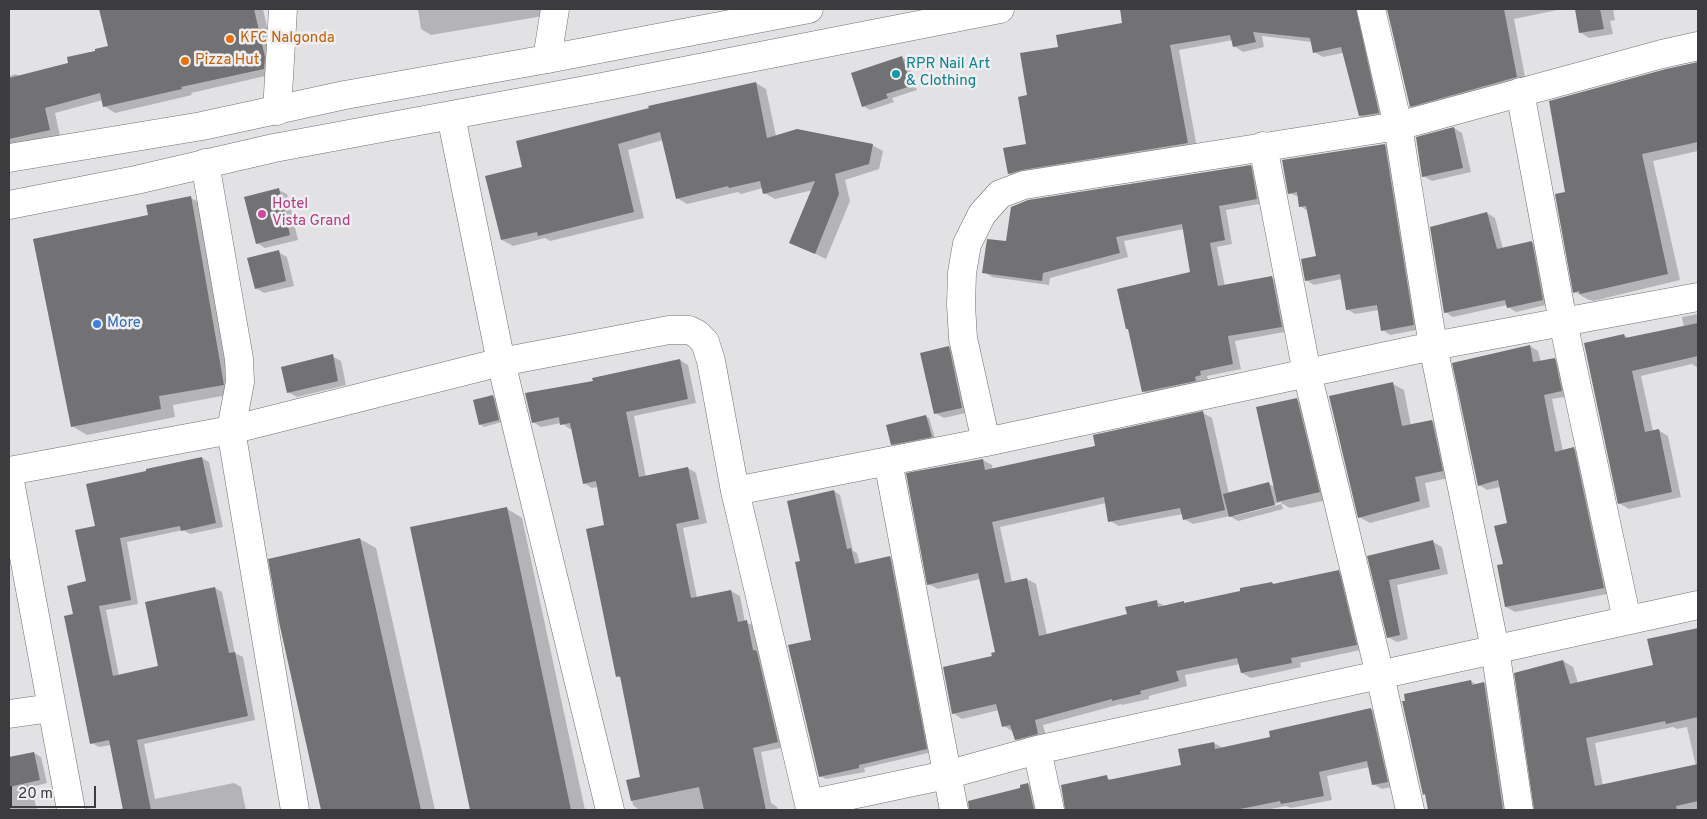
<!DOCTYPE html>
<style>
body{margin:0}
#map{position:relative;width:1707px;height:819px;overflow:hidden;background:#e2e1e4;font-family:Overpass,sans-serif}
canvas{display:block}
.frame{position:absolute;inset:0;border:10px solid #3c3b3d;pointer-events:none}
.scale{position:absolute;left:10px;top:786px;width:86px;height:22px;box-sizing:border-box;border:2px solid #3c3b3d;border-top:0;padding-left:6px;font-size:15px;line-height:18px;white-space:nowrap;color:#3c3b3d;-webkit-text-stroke:4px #efeef1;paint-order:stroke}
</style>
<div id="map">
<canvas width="1707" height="819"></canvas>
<div class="frame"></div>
<div class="scale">20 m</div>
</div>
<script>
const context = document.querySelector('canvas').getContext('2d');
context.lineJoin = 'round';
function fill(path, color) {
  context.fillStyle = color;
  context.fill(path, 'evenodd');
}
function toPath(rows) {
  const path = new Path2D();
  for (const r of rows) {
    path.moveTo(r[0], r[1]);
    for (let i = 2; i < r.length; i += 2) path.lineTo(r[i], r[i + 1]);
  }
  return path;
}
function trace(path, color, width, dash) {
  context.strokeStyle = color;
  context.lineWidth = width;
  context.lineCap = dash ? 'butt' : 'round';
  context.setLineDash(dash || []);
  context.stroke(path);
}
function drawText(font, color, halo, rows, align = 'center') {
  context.font = font + ' Overpass,sans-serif';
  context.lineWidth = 5;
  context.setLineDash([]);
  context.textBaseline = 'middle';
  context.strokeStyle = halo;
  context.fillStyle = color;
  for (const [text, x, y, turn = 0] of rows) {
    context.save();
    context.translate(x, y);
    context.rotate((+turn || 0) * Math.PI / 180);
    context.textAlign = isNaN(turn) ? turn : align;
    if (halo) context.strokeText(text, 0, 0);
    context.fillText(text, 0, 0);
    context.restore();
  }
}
fill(toPath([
 [100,9,263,9,275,64,274,74,191,93,192,95,115,113,104,106,103,100,55,113,60,136,9,147,9,76,16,74,20,77,69,63,109,47],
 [418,9,552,9,549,15,431,35,421,29],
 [1135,9,1366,9,1388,118,1369,121,1360,116,1343,53,1323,57,1314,52,1312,42,1262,36,1264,47,1243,52,1234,46,1233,40,1179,50,1197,148,1018,179,1009,174,1028,145,1028,96,1059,48,1124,24,1122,11],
 [1388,9,1562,9,1514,19,1526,82,1420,111,1411,106],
 [1576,9,1613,9,1615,20,1610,21,1613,34,1589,38,1580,32],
 [901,57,908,61,917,90,892,98,894,102,870,110,863,106],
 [1698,63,1698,151,1653,161,1680,280,1593,301,1587,299,1575,292,1567,193,1666,70],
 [756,83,766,89,776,136,872,145,883,151,879,169,845,180,850,201,826,259,791,242,813,190,775,199,764,193,763,188,741,194,738,192,687,204,677,198,663,140,628,150,644,218,550,241,545,238,513,246,502,240,523,168],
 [1454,128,1462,133,1471,172,1432,181,1423,176],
 [1385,145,1392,150,1421,329,1390,335,1383,330,1379,310,1355,314,1347,309,1342,279,1314,285,1306,280,1317,257,1308,211,1300,206,1299,197,1289,193],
 [1251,166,1259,171,1265,203,1226,210,1232,244,1217,247,1225,286,1272,277,1280,282,1290,331,1235,341,1241,369,1207,376,1208,380,1203,381,1204,385,1152,396,1144,392,1130,330,1127,328,1192,273,1184,229,1124,241,1128,257,1050,278,1049,285,992,277,984,272,1007,242],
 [278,190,287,194,298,240,265,248,257,243],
 [191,198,206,206,238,393,173,405,175,417,87,435,72,426,149,216],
 [1487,213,1495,218,1503,249,1532,243,1540,247,1550,304,1516,312,1508,307,1507,305,1453,317,1445,312],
 [278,252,287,257,294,286,264,293,256,288],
 [1698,314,1698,368,1692,364,1641,376,1653,431,1658,430,1668,436,1681,497,1629,509,1619,503,1624,335,1629,339,1684,327,1682,317],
 [1530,346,1538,351,1541,362,1555,359,1563,364,1570,396,1552,399,1563,451,1574,449,1582,454,1612,593,1515,612,1506,607,1505,565,1508,524,1500,487,1487,490,1479,485],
 [949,347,957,352,970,412,944,418,935,413],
 [332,356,341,361,346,385,297,397,288,392],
 [680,360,688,365,696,403,634,416,646,477,688,468,696,473,707,523,683,528,697,598,731,591,740,596,745,622,755,626,786,747,761,752,771,803,777,807,778,810,639,810,633,805,628,781,641,778,622,679,617,676,606,526,598,487,592,488,584,483,573,429,570,429,561,423,541,427,533,422,595,382],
 [1393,384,1404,390,1411,426,1432,421,1443,427,1453,477,1425,483,1430,507,1370,523,1359,517],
 [493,397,497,399,502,422,484,427,480,424],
 [1297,400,1309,407,1332,499,1290,508,1281,503,1283,509,1238,521,1230,516,1193,524,1184,519,1183,514,1119,526,1110,521,1106,503,1000,527,1012,582,1027,579,1036,584,1047,635,1128,615,1157,602,1165,606,1185,604,1242,592,1272,583,1276,585,1338,572,1348,577,1365,649,1300,663,1301,667,1251,678,1242,673,1240,664,1185,675,1187,686,1149,696,1149,699,1122,705,1121,704,1043,725,1047,739,1025,744,1016,739,1013,732,1004,726,999,710,962,719,953,713,997,653,980,579,938,589,928,584,983,460,992,465,993,470,1096,447,1203,413,1212,418,1229,494,1269,484,1275,487],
 [1281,502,1281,504,1235,516,1235,514],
 [925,416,929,418,935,438,896,446,892,444],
 [202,458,209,462,223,527,190,534,183,530,127,542,138,604,106,610,119,676,160,667,215,588,222,592,235,653,243,657,255,720,144,744,155,799,234,783,241,787,246,810,120,810,120,809,124,808,111,745,99,747,92,743,74,615,88,582,97,527],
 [834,491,840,495,853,551,857,553,860,564,890,557,896,561,932,752,864,768,865,772,826,779,820,776,812,641,801,562],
 [506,508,522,518,585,810,472,810,412,528],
 [360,539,376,548,435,810,323,810,280,622],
 [1433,542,1442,547,1448,574,1397,585,1408,639,1397,642,1388,637,1369,557],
 [1698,629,1698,810,1535,810,1563,661,1573,667,1578,683,1654,666,1648,640],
 [1673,727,1677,729,1687,727,1696,766,1603,786,1595,743],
 [1471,681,1477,685,1484,683,1494,689,1512,810,1429,810,1427,796,1424,794],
 [1371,709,1380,714,1396,786,1382,789,1373,784,1370,767,1327,776,1332,800,1291,808,1286,806,1265,810,1066,810,1067,807,1106,777,1113,781,1182,766,1214,743,1223,748,1272,738],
 [34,753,41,757,47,783,31,787,37,810,9,810,9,759],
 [1028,784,1037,789,1041,810,970,810,970,807,1022,789]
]), '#0003');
fill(toPath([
 [99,9,254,9,265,57,264,69,181,87,182,89,103,107,100,93,45,108,50,130,9,139,9,78,68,63,67,57,95,51,95,49,108,46],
 [1120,9,1356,9,1379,113,1359,116,1341,47,1313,53,1310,38,1253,32,1256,42,1233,47,1230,35,1170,45,1188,143,1022,170,1008,174,1003,148,1026,144,1018,97,1027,95,1020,53,1058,47,1056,35,1122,23],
 [1387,9,1504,9,1517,77,1410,107],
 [1575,9,1600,9,1604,29,1579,33],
 [902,56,911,86,886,94,888,98,862,107,851,73],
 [1698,62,1698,142,1642,154,1668,274,1580,294,1579,291,1573,293,1555,194,1565,192,1549,101,1666,69],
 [756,82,767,138,797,129,873,144,869,164,835,174,839,194,815,254,789,243,815,181,763,194,760,181,729,188,728,186,676,199,660,132,618,144,634,212,538,236,537,232,501,240,485,176,522,167,516,141,649,108,648,106],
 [1454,127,1463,168,1422,177,1416,137],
 [1385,144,1414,325,1381,331,1377,305,1346,310,1340,274,1305,281,1301,259,1316,256,1306,206,1299,207,1297,192,1288,194,1282,160],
 [1251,165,1257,199,1219,206,1225,240,1210,243,1218,286,1272,276,1282,327,1228,336,1233,364,1200,371,1201,375,1195,377,1196,381,1142,392,1128,329,1126,329,1117,289,1190,272,1182,224,1116,237,1120,253,1043,273,1042,281,982,273,987,239,1006,241,1011,207,1028,200],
 [279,188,290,235,256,244,244,197],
 [191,196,224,385,159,396,161,409,71,427,33,239,148,215,146,205],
 [1487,212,1497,249,1532,241,1543,300,1507,308,1505,300,1444,313,1430,227],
 [279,250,286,281,255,289,247,258],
 [1698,323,1698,356,1632,371,1645,432,1659,429,1672,492,1618,504,1584,343,1624,334,1625,338],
 [1530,345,1533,362,1555,358,1562,391,1544,395,1555,452,1574,447,1604,588,1505,607,1497,565,1503,564,1494,526,1507,523,1498,480,1478,486,1452,363],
 [949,346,962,408,934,414,920,353],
 [333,354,338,381,287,393,281,367],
 [680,359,688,399,626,412,639,477,688,467,699,519,676,524,691,598,731,590,738,622,747,620,753,650,755,650,757,652,778,742,753,748,766,810,704,810,699,787,631,801,626,780,640,777,620,676,616,677,586,529,604,525,596,481,583,484,570,423,560,425,559,417,532,423,525,393,593,381,592,378],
 [1393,382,1402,426,1432,420,1443,471,1415,477,1420,501,1358,518,1329,396],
 [493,395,499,420,479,425,473,400],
 [1297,398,1320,492,1277,502,1256,407],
 [1203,411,1225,510,1183,520,1180,508,1108,522,1104,497,992,522,1005,583,1027,578,1039,636,1127,614,1125,607,1157,600,1158,607,1184,601,1184,603,1240,591,1240,588,1272,582,1273,584,1339,570,1357,645,1291,658,1292,663,1241,673,1237,658,1176,671,1179,681,1140,691,1141,694,1112,701,1112,699,1035,720,1038,734,1015,740,1010,725,1002,727,996,704,952,714,943,667,992,656,991,653,995,652,978,573,927,585,906,473,983,459,985,470,1095,446,1093,435],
 [926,415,932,437,891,445,886,425],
 [202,457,216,523,181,531,180,526,120,538,131,600,99,606,113,676,158,666,145,602,215,587,229,653,235,652,248,716,137,740,151,810,123,810,109,740,90,744,64,616,73,614,67,586,86,581,75,530,95,526,86,484,146,471,146,469],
 [1269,482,1275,505,1229,517,1223,494],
 [834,490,847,549,851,548,855,564,890,556,927,749,859,765,859,768,819,777,788,645,811,640,795,562,800,561,787,501],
 [507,507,571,810,470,810,410,527],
 [360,538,421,810,321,810,279,622,268,559],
 [1433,540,1440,569,1389,580,1400,635,1387,638,1367,556],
 [1698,628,1698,717,1666,724,1665,721,1586,738,1595,786,1698,764,1698,801,1676,806,1677,810,1534,810,1514,673,1563,660,1570,684,1653,665,1647,639],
 [1471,680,1472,685,1484,682,1503,810,1428,810,1425,794,1423,795,1402,701,1405,701,1404,694],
 [1371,708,1388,782,1372,785,1367,761,1319,772,1324,796,1281,804,1280,801,1235,810,1065,810,1061,785,1107,775,1108,780,1181,765,1178,749,1214,742,1215,749,1270,737,1269,731],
 [34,752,40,780,9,787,9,757],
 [1028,783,1034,810,969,810,968,801,1020,788,1020,785]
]), '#727174');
const minor = toPath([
 [1371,9,1398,126,1433,346,1495,649,1519,810],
 [547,59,555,9],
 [1520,92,1563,322,1627,620],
 [277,111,283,9],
 [451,116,501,362,610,810],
 [1263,146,1307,373,1380,675,1410,810],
 [205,163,239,359,240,382,231,430,295,810],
 [986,442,1433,346,1698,297],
 [888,461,954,810],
 [9,471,231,430,501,362,669,330,689,330,697,334,705,342,711,361,735,491,986,442,963,338,961,305,962,273,967,244,982,214,1000,194,1024,185,1398,126,1662,54,1698,46],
 [9,476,71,810],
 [735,491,809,804],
 [9,714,51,708],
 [1037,750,1050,810],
 [811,810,809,804,946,775,1037,750,1698,605]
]);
const secondary = toPath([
 [9,158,202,126,345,95,547,59,809,9],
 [9,205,136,180,274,148,602,87,1000,9]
]);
trace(minor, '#717073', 29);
trace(secondary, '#717073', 29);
trace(minor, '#fff', 28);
trace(secondary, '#fff', 28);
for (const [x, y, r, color] of [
 [230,39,5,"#e8710a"],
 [185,61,5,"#e8710a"],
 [896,74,5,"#0f9aa8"],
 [262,214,5,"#d1479c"],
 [97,324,5,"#3f7fe0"]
]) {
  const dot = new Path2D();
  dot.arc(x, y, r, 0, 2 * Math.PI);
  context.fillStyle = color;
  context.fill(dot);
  trace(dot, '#efeef1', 2);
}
drawText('15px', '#c56008', '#efeef1', [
 ["KFC Nalgonda",240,39],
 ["Pizza Hut",195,61]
], 'left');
drawText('15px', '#0d838f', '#efeef1', [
 ["RPR Nail Art",906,65],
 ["& Clothing",906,82]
], 'left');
drawText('15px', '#b23c85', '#efeef1', [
 ["Hotel",272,205],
 ["Vista Grand",272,222]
], 'left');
drawText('15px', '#366cbe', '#efeef1', [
 ["More",107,324]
], 'left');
</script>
